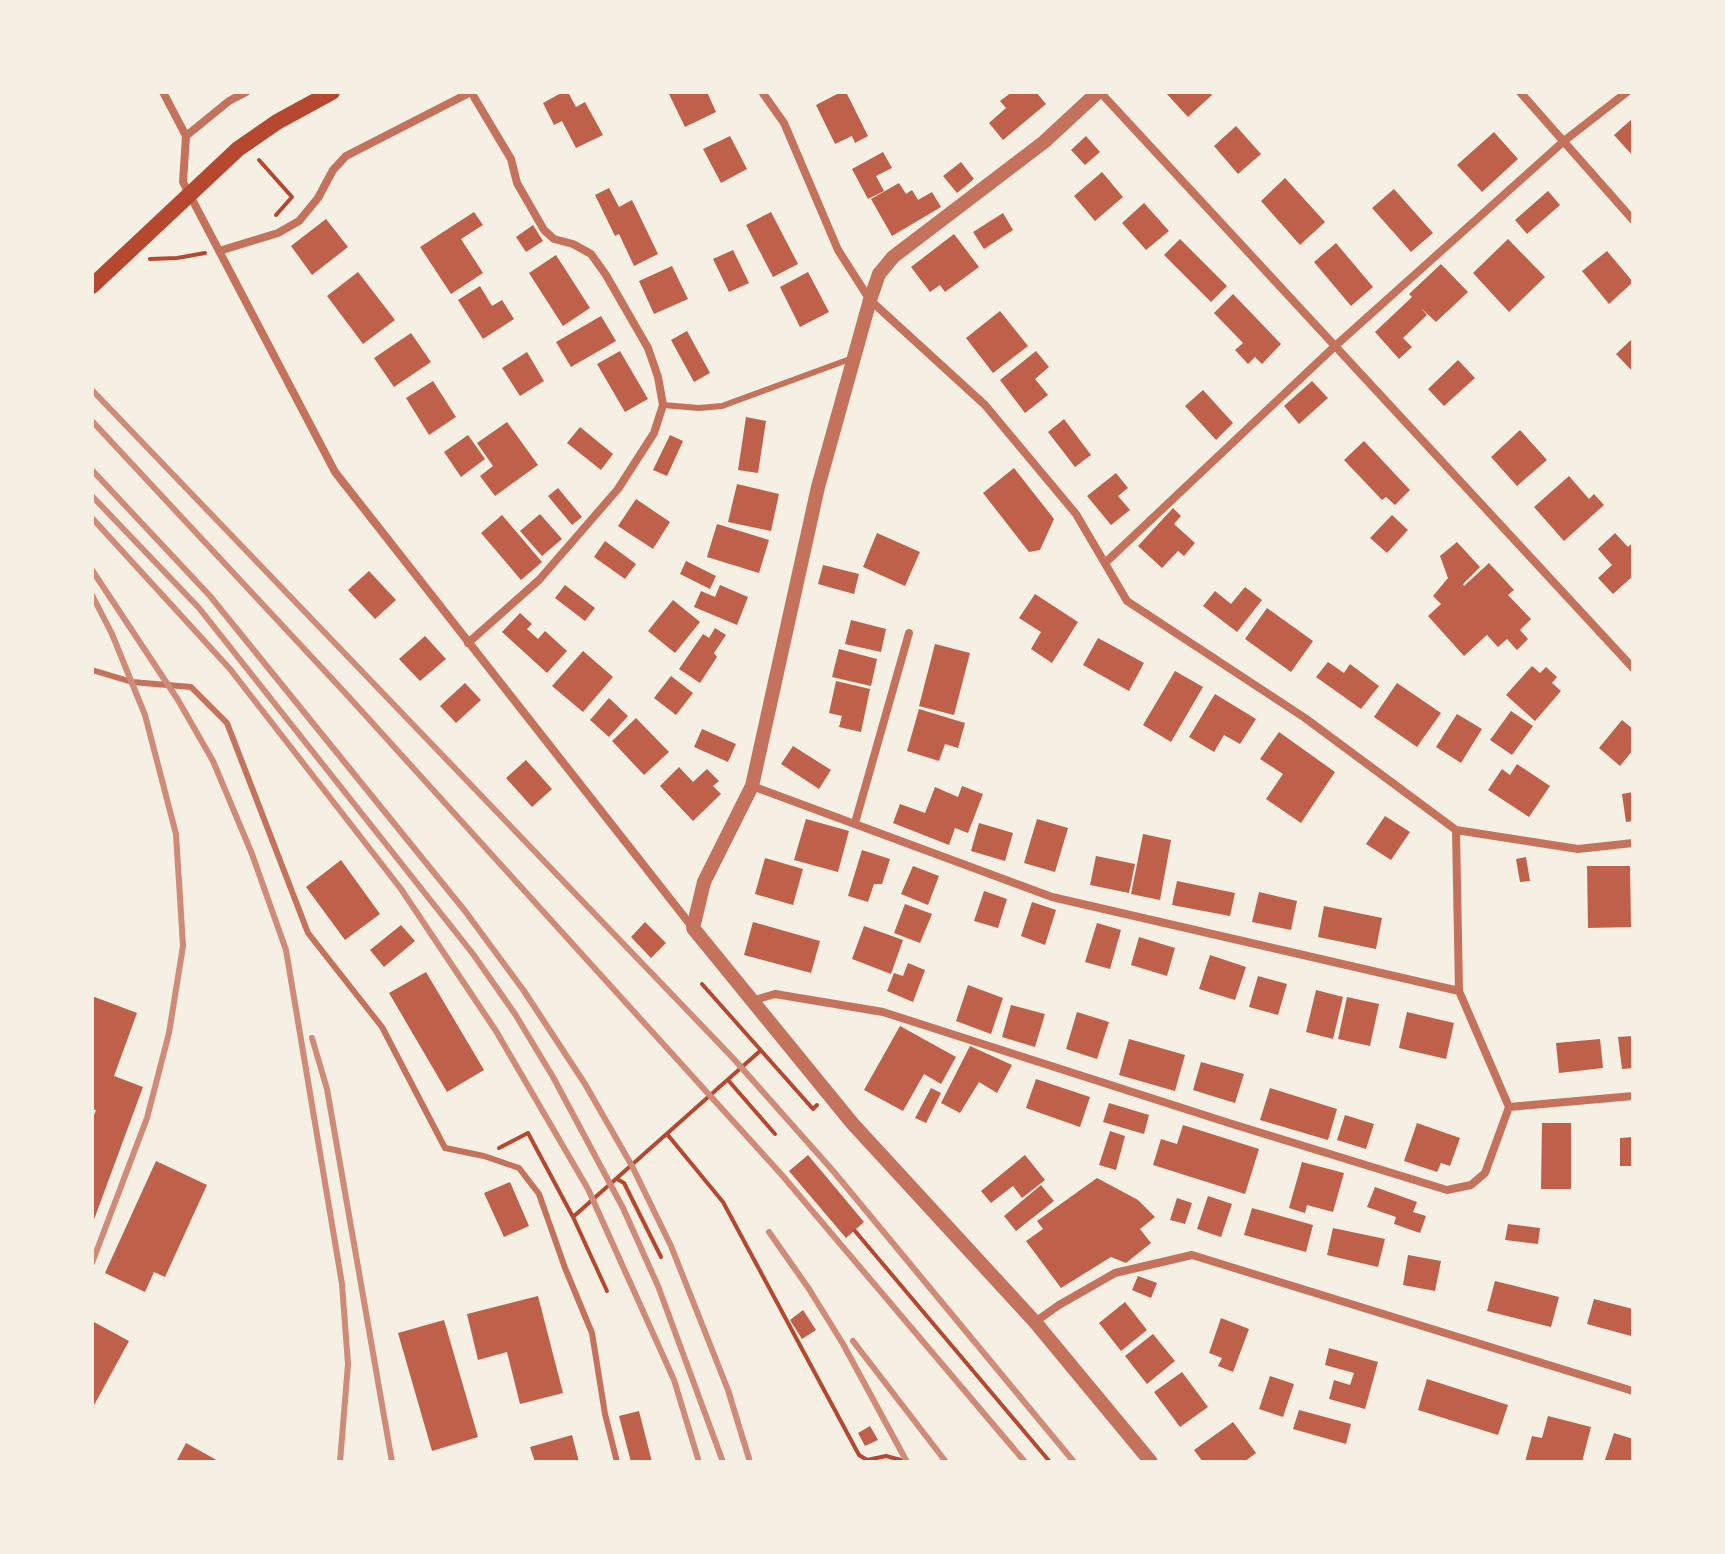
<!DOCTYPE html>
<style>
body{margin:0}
#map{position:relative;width:1725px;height:1554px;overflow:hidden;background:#f6efe4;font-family:"Roboto Condensed",sans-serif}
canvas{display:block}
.frame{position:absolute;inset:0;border:94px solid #f6efe4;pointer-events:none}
</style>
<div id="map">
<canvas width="1725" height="1554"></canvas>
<div class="frame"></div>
</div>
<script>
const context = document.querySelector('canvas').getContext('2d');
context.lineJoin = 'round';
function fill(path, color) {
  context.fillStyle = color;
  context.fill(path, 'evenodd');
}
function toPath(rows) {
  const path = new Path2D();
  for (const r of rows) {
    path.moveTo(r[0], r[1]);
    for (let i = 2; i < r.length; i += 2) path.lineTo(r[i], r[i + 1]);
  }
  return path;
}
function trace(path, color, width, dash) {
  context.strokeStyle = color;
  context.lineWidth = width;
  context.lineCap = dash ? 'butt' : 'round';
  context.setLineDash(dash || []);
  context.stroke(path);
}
fill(toPath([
 [563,92,568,92,576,107,585,102,603,135,576,148,562,121,554,125,543,103],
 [668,92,707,92,716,112,685,127],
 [841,92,846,92,868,136,855,143,852,136,835,144,816,105],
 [1012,92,1036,92,1046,104,1003,140,989,123,1006,108,1000,101],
 [1165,92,1210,92,1212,95,1188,117],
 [1633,118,1633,156,1614,135],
 [1236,126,1261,154,1238,174,1214,146],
 [1494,132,1518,159,1482,192,1457,165],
 [730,136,747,169,721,183,703,149],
 [1086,136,1100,152,1085,165,1071,150],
 [883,152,892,168,876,176,884,191,868,199,852,169],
 [961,162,974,179,957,193,943,176],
 [1102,172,1123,197,1095,221,1074,196],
 [1285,178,1325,222,1300,245,1261,201],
 [899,183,906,194,912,190,918,200,932,192,941,207,892,236,871,199],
 [609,188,619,207,632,200,658,254,634,266,619,234,615,236,595,195],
 [1394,189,1433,233,1411,252,1372,208],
 [1548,191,1560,205,1527,234,1515,220],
 [1144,203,1169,231,1146,250,1122,223],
 [474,212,483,225,461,239,483,273,451,294,420,247],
 [771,212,798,264,773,277,746,225],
 [1003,213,1013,230,984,249,973,232],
 [326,219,348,247,312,275,291,246],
 [533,225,543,241,526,252,516,237],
 [954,234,979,267,945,292,940,285,930,292,911,267],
 [1180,239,1227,286,1211,302,1164,255],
 [1508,239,1545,277,1509,312,1473,273],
 [1336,243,1373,287,1351,306,1314,262],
 [733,250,749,283,729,292,713,259],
 [1607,251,1633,282,1609,304,1582,271],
 [556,255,590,308,563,326,529,273],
 [1441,264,1468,292,1436,322,1421,308,1427,315,1403,338,1412,347,1399,359,1375,332,1412,297,1409,294],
 [672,266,688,299,654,314,639,281],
 [358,272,395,320,363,344,327,296],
 [808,272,829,312,800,327,780,287],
 [480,286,492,306,502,300,514,319,483,339,458,300],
 [1233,294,1281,344,1262,364,1255,357,1248,364,1235,350,1243,343,1214,313],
 [1000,311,1028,346,993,373,966,338],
 [601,316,616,341,571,367,556,342],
 [687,331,710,373,694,382,671,340],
 [411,333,431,362,394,387,374,358],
 [1633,338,1633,372,1616,354],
 [620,351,648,399,625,412,597,364],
 [1036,351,1049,367,1035,379,1048,395,1025,413,1000,380],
 [527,352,544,381,520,396,502,368],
 [1458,360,1475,378,1444,406,1428,389],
 [433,381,456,417,429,435,406,398],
 [1312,381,1328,398,1299,424,1284,406],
 [1203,390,1233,423,1216,440,1185,406],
 [746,417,766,421,758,473,738,470],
 [1064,419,1091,455,1075,467,1048,432],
 [507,422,538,465,495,496,480,476,493,466,477,443],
 [580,427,613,454,601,470,567,443],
 [1520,430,1547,460,1517,486,1491,457],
 [468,435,485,459,461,477,444,452],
 [670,435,683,441,667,476,653,470],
 [1364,441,1410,490,1395,505,1386,497,1382,500,1344,460],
 [1014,468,1054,519,1040,550,1029,552,983,493],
 [1116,473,1128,488,1118,496,1130,510,1111,525,1087,496],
 [1569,476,1589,499,1594,494,1604,505,1564,541,1534,507],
 [737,484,779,494,771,531,728,522],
 [558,488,582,517,572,525,548,496],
 [636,499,670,522,653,549,618,526],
 [1173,508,1181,516,1174,524,1195,543,1184,556,1178,551,1162,568,1138,546],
 [540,514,562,539,542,556,520,531],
 [502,515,542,562,521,580,481,533],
 [1392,515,1408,530,1387,553,1370,538],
 [717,524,769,540,759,573,707,557],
 [877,533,920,552,905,586,863,567],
 [1615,533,1628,547,1633,542,1633,576,1613,594,1598,578,1612,565,1598,549],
 [605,541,636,564,625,579,594,557],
 [1457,542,1480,567,1463,584,1464,586,1489,563,1514,590,1508,595,1531,619,1520,630,1528,639,1517,650,1507,639,1498,647,1487,635,1464,656,1428,616,1441,604,1433,596,1448,578,1440,556],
 [686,561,716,576,710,589,680,574],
 [823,565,859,574,854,594,818,584],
 [369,571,396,600,375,619,348,590],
 [565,585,595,608,585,621,555,598],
 [720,585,748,597,737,625,694,607,701,591,715,597],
 [1245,587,1262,600,1237,632,1203,606,1215,591,1231,604],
 [1035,594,1078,622,1052,663,1031,649,1041,632,1019,618],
 [673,600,700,622,675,653,648,631],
 [1267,608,1313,641,1291,672,1245,639],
 [520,613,532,624,527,629,538,639,545,631,567,651,547,673,502,632],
 [851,620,886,629,881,652,845,644],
 [715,628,726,635,714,653,717,657,700,683,679,669,703,634,709,638],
 [425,636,446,659,420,681,399,659],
 [1098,638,1144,663,1129,691,1083,665],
 [935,644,970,653,954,715,919,706],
 [839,649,877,659,871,686,832,677],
 [583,651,613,677,583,712,552,686],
 [1328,662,1344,673,1350,664,1379,686,1361,709,1316,677],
 [1532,666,1540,673,1546,667,1557,677,1552,683,1561,691,1535,721,1506,695],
 [1175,671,1203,687,1171,742,1143,725],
 [671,676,693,693,676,715,654,698],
 [836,681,870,689,861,732,839,727,842,716,829,713],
 [465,683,481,700,456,723,440,706],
 [1397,683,1441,713,1417,747,1374,717],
 [1215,694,1256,719,1240,744,1224,735,1214,752,1189,737],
 [609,698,628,716,609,737,590,720],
 [919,709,965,723,958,748,945,744,939,761,907,751],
 [1511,711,1533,726,1512,755,1490,740],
 [1457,714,1482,729,1461,763,1436,747],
 [636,718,669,752,644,775,612,741],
 [1622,720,1633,729,1633,750,1620,766,1599,748],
 [702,729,736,744,728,762,694,747],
 [1279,732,1335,772,1301,823,1266,799,1283,774,1260,759],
 [793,746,831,770,819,789,781,764],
 [526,760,552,789,532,807,506,778],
 [1517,764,1550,786,1529,817,1488,790,1502,769,1510,775],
 [679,767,693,782,707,769,719,781,713,786,721,794,693,821,660,786],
 [962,786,983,794,968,833,955,828,949,845,893,823,900,804,925,813,935,787,958,797],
 [1633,792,1633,821,1626,822,1622,794],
 [1385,816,1410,832,1391,860,1366,844],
 [806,819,849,831,838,872,794,860],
 [1037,819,1068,828,1055,872,1024,863],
 [979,823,1013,833,1005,861,971,851],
 [1143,834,1171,840,1160,900,1131,894],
 [862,850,890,859,882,884,874,884,868,902,848,896],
 [1096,856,1135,864,1129,893,1090,885],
 [1526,857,1530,881,1520,882,1516,859],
 [765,858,803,869,793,905,755,894],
 [341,860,380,914,345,940,306,887],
 [913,866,939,876,928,905,901,894],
 [1587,866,1630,866,1631,927,1588,928],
 [1177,881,1235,893,1230,916,1172,905],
 [984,891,1007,899,998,928,974,921],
 [1259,892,1297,901,1291,930,1252,922],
 [1032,902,1056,910,1045,945,1021,936],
 [905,904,932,914,920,943,894,933],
 [1324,906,1382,918,1376,949,1318,937],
 [645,922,666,943,651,958,631,937],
 [753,922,820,941,811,973,744,955],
 [1097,923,1121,930,1110,969,1085,962],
 [401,925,415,941,384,967,370,950],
 [864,926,903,940,891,974,852,959],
 [1139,937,1175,948,1167,976,1131,965],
 [1210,955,1246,967,1235,1000,1199,989],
 [908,963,925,970,913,1002,887,991,894,973,903,976],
 [426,972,484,1070,447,1092,389,993],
 [1258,976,1287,984,1278,1015,1249,1007],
 [968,985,1003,998,991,1034,956,1021],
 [1316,990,1343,997,1333,1039,1306,1032],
 [92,996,137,1013,114,1076,143,1087,92,1225,92,1120,96,1110,92,1109],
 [1347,997,1379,1004,1370,1046,1338,1039],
 [1011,1005,1045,1014,1035,1047,1002,1037],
 [1077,1012,1109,1022,1097,1059,1066,1049],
 [1407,1012,1454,1023,1446,1059,1399,1048],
 [900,1026,956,1057,941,1084,924,1074,903,1111,864,1090],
 [1633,1036,1633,1068,1622,1069,1618,1037],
 [1129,1039,1185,1055,1175,1091,1119,1075],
 [1600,1039,1603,1068,1559,1073,1556,1043],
 [970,1046,1012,1065,997,1093,979,1082,960,1113,941,1103],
 [1201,1062,1244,1074,1235,1103,1193,1090],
 [1036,1079,1090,1097,1080,1127,1026,1108],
 [931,1088,941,1093,926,1123,915,1118],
 [1270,1088,1337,1109,1328,1140,1260,1120],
 [1109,1103,1149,1115,1144,1134,1103,1122],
 [1345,1115,1374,1124,1366,1149,1337,1140],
 [1417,1123,1460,1138,1450,1166,1441,1163,1437,1172,1404,1161],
 [1542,1123,1571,1123,1571,1189,1541,1189],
 [1183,1125,1259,1149,1245,1194,1153,1165,1161,1139,1177,1144],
 [1110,1131,1125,1136,1116,1170,1099,1165],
 [1633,1137,1633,1166,1620,1166,1620,1138],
 [808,1155,864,1222,846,1238,789,1171],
 [1025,1155,1045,1180,1022,1198,1013,1186,991,1203,981,1191],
 [156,1161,207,1185,165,1277,154,1272,145,1292,105,1273],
 [1302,1162,1344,1173,1333,1212,1307,1205,1305,1213,1289,1208],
 [1097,1178,1138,1200,1155,1217,1140,1229,1151,1243,1126,1263,1111,1257,1061,1288,1026,1241,1043,1229,1037,1221],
 [510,1182,529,1226,504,1237,484,1193],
 [1041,1185,1054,1201,1016,1231,1004,1216],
 [1375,1187,1417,1202,1413,1212,1426,1216,1420,1233,1394,1224,1396,1217,1367,1207],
 [1208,1196,1232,1204,1221,1237,1197,1229],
 [1177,1198,1192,1203,1185,1224,1170,1220],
 [1252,1208,1313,1225,1306,1252,1244,1235],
 [1508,1224,1540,1228,1538,1244,1505,1240],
 [1333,1228,1385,1239,1378,1267,1327,1255],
 [1408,1255,1441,1261,1435,1291,1403,1285],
 [1138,1276,1157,1283,1151,1298,1132,1290],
 [1495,1281,1559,1297,1551,1327,1487,1311],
 [538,1296,563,1393,520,1404,507,1352,478,1360,467,1314],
 [1594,1299,1633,1309,1631,1336,1587,1324],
 [1125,1302,1147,1330,1121,1351,1099,1323],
 [803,1310,816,1330,802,1339,790,1320],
 [1221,1318,1249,1329,1233,1372,1218,1366,1222,1358,1209,1353],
 [444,1320,478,1437,432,1451,398,1333],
 [92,1321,129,1341,92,1409],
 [1153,1334,1175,1361,1147,1384,1125,1356],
 [1329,1348,1378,1362,1365,1409,1329,1399,1334,1380,1350,1385,1354,1373,1325,1365],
 [1182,1372,1208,1407,1180,1427,1154,1392],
 [1270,1376,1294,1384,1283,1417,1259,1409],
 [1427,1379,1508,1405,1498,1435,1418,1410],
 [1299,1410,1351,1424,1346,1444,1293,1429],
 [639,1411,652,1462,631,1462,619,1416],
 [1548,1416,1591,1427,1582,1462,1525,1462,1532,1436,1542,1438],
 [1233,1422,1256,1453,1244,1462,1203,1462,1194,1450],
 [870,1426,878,1440,865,1446,858,1433],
 [1614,1433,1633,1439,1633,1462,1605,1460],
 [572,1435,579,1462,535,1462,530,1447],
 [186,1443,220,1462,176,1462]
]), '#bf614a');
trace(toPath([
 [259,160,292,197,276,215],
 [150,259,177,258,205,253],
 [702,984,813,1109,817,1105],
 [728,1080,775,1134],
 [667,1134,723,1202,859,1455,867,1460,886,1456,908,1462],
 [499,1148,528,1133,573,1217,607,1291],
 [617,1179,624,1183,661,1257],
 [573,1217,760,1051],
 [855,1231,1050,1462]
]), '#b5482f', 4);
trace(toPath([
 [663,405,699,408,722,406,850,359],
 [92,670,132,682,191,687,227,723,308,933,382,1027,445,1148,484,1156,519,1168,539,1194,565,1268,592,1333,605,1414,617,1462]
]), '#c5725c', 6);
trace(toPath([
 [163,92,186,136,183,182,335,472,693,928],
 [762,92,784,123,838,250,870,300,985,405,1076,514,1127,601,1305,718,1456,830,1459,991],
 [1100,92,1633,668],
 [1520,92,1633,220],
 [186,136,229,101,246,92],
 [219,251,278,233,299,221,318,198,333,170,346,156,471,92],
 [1105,563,1334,347,1564,141,1627,92],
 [468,643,539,580,618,489,654,433,663,405,658,377,648,348,606,275,591,254,573,244,554,239,544,230,517,183,511,159,471,92],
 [752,786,1052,897,1459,991,1509,1107,1633,1096],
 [855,823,909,633],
 [1456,830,1578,849,1633,843],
 [751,1001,775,994,883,1012,1229,1123,1447,1190,1471,1185,1485,1173,1509,1107],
 [1035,1322,1059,1305,1115,1273,1192,1255,1633,1391]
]), '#c5725c', 8);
trace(toPath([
 [1098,92,1044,142,893,257,879,274,870,300,818,487,752,786,704,882,693,928,852,1123,1035,1322,1151,1462]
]), '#c5725c', 14);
trace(toPath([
 [92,286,238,149,277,122,332,92]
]), '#b5482f', 16);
trace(toPath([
 [92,390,732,1057,834,1172,1074,1462],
 [92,421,348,696,781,1174,1025,1462],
 [92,470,210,596,465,911,524,991,585,1084,632,1166,671,1246,728,1390,750,1462],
 [92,496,199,608,473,954,515,1014,553,1077,623,1208,658,1286,723,1462],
 [92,518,230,669,401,889,496,1031,588,1189,674,1380,699,1462],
 [92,570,178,700,213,761,252,854,286,950,342,1284,348,1364,340,1462],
 [92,595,112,634,145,715,176,834,183,946,169,1033,147,1118,92,1263],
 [312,1038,327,1089,392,1462],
 [769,1232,809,1289,843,1344,907,1462],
 [853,1341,946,1462]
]), '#cf8b77', 6);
</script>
